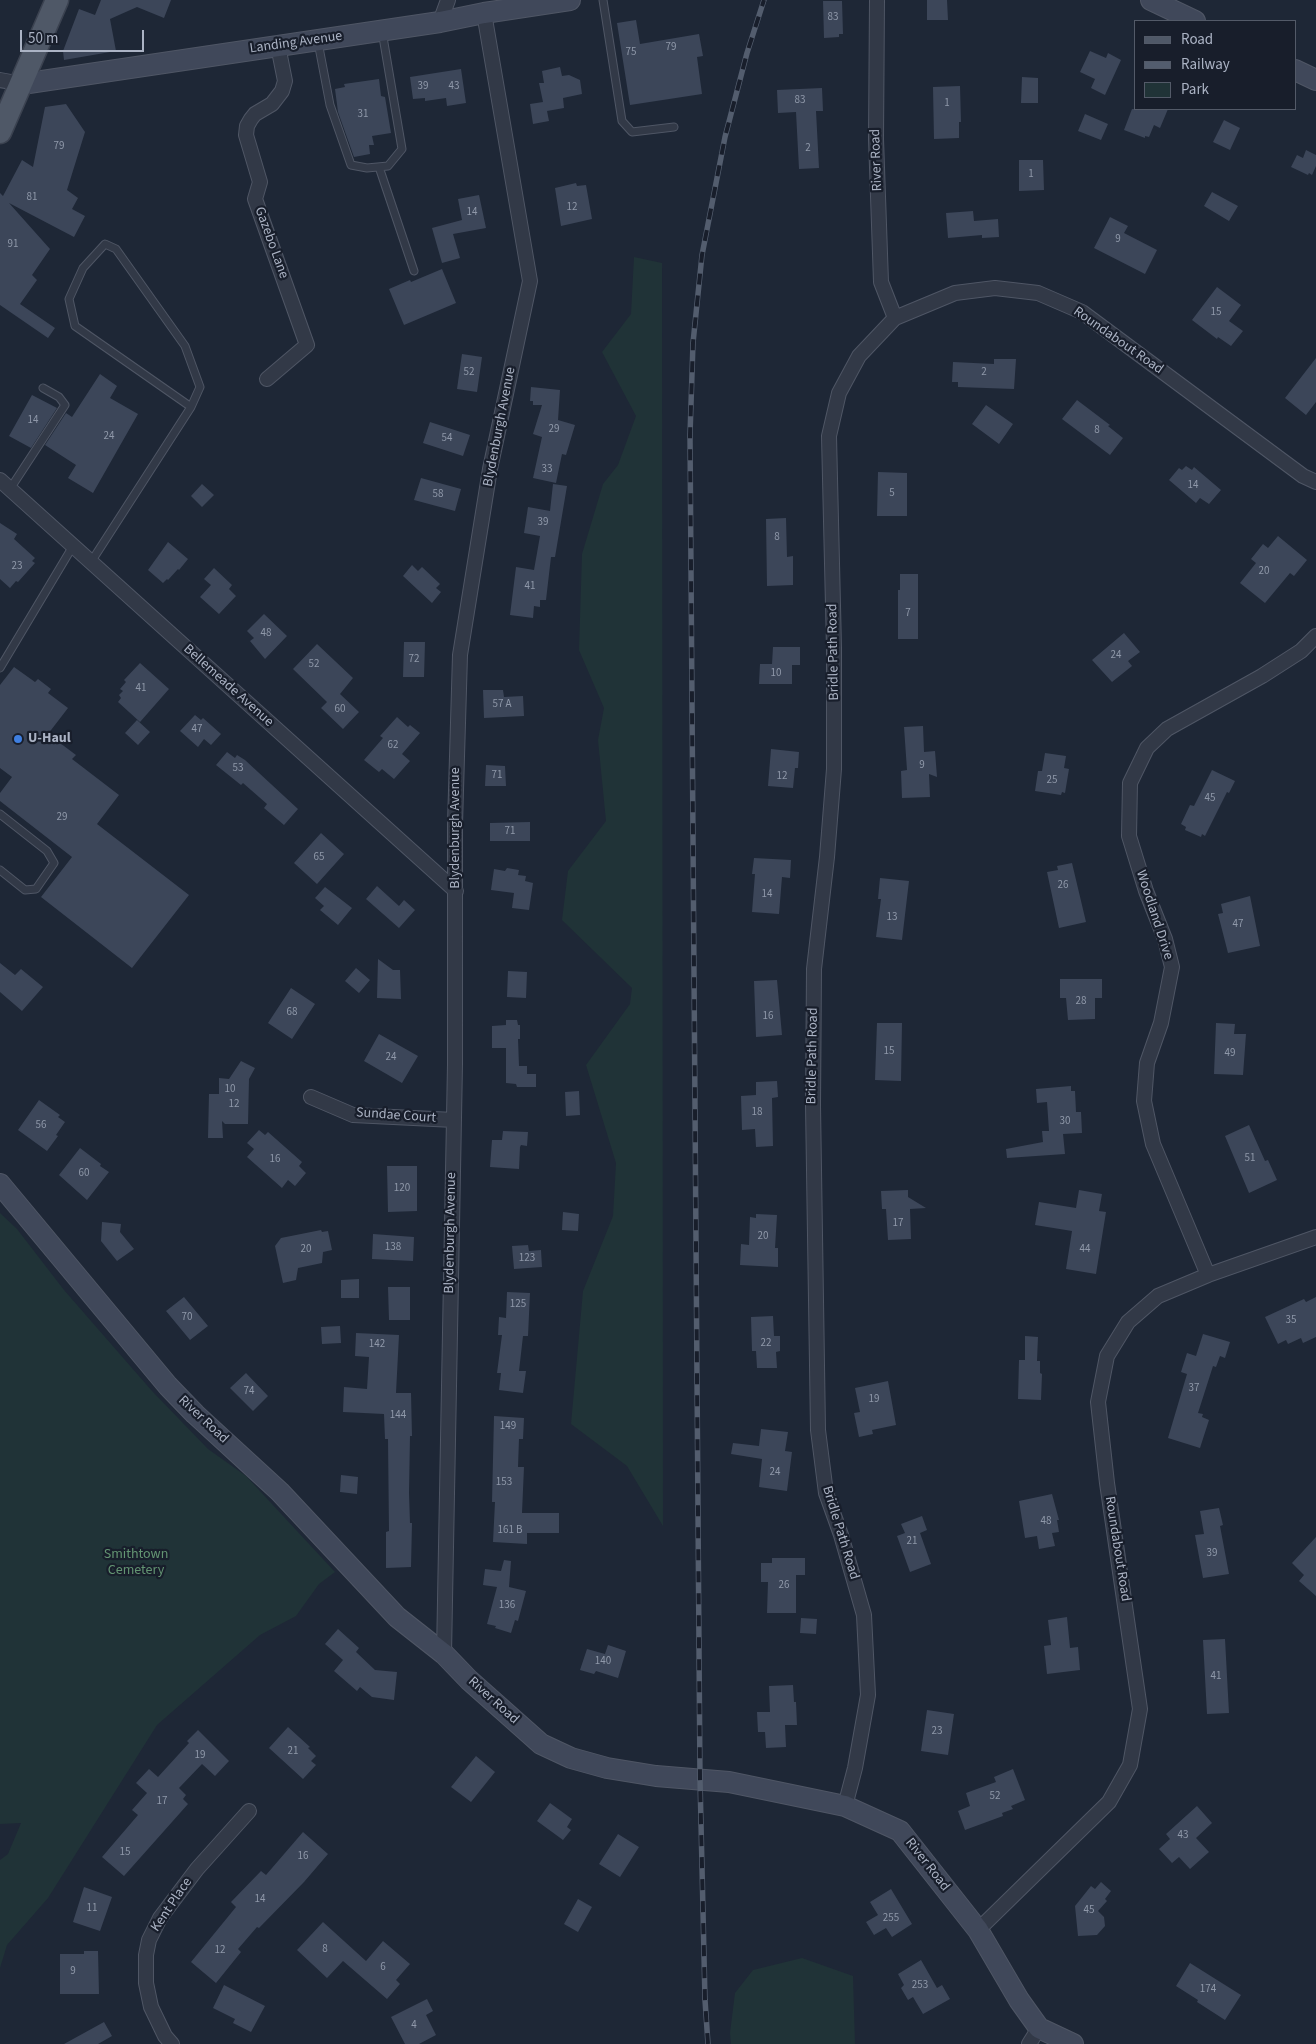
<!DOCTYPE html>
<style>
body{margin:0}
#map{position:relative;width:1316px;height:2044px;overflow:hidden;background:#1e2736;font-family:"Source Sans 3",sans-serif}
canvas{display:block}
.legend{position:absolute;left:1134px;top:20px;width:162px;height:90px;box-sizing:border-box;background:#181e2b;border:1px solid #535a68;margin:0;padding:6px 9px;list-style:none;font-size:15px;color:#abb3c4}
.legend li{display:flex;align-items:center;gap:10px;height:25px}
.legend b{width:25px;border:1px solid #535a68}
.scale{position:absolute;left:20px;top:30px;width:124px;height:22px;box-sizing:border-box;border:2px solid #abb3c4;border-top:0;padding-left:6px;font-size:15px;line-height:18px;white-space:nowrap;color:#abb3c4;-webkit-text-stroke:4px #181e2b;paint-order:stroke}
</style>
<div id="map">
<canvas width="1316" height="2044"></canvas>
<ul class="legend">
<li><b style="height:6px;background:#4f5867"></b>Road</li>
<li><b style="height:6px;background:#535d6e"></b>Railway</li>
<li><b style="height:14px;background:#203337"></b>Park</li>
</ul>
<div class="scale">50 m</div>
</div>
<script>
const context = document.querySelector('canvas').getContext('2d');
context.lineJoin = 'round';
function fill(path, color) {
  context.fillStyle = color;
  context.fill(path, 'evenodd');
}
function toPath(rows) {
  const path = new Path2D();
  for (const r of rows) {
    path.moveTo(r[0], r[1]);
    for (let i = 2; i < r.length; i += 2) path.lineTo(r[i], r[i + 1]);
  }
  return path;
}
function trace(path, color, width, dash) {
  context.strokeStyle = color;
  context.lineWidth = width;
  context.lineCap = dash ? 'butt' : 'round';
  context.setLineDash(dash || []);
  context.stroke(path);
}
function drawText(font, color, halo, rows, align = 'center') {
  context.font = font + ' "Source Sans 3",sans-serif';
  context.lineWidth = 4.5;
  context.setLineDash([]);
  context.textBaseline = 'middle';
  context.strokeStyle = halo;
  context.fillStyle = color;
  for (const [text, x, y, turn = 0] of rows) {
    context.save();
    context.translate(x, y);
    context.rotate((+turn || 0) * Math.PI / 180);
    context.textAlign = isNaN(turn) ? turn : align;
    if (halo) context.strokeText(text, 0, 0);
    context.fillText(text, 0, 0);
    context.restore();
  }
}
fill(toPath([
 [634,257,662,263,663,1526,627,1466,571,1424,583,1291,613,1216,616,1163,586,1065,630,1004,632,988,562,920,568,871,606,821,598,740,604,708,579,650,582,554,603,484,618,465,636,416,602,352,631,314],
 [0,1213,17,1229,64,1290,152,1391,208,1449,246,1476,335,1572,319,1584,296,1616,260,1635,157,1725,48,1898,7,1945,0,1968,0,1860,8,1854,21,1823,0,1824],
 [802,1958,853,1976,855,2044,731,2044,730,2033,735,1993,753,1970]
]), '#203337');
fill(toPath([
 [101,0,171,0,164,18,137,7,110,19,116,51,64,60,63,51,79,9,95,15],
 [927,0,947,0,948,20,927,20],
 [823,1,842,1,843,34,839,34,839,37,824,38],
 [636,20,640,44,699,34,703,56,697,57,702,94,630,105,617,23],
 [1090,51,1106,58,1108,53,1121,60,1105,95,1091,88,1095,79,1080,72],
 [560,67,562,76,569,75,580,80,582,94,563,98,564,108,547,111,549,121,533,124,530,104,543,102,539,83,544,83,542,71],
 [461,69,466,103,447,106,446,98,425,101,425,98,413,99,410,77],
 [1022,77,1038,78,1038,103,1021,103],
 [379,79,381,96,385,97,391,133,372,136,374,145,369,145,370,154,354,157,338,112,335,89,345,87,344,84],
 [960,86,961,122,959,122,959,138,934,139,933,87],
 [822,88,823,111,816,111,819,168,799,169,796,112,778,113,777,90],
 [66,104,85,132,67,190,78,198,72,209,85,216,74,237,9,203,50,249,32,275,37,280,20,304,55,328,48,338,0,305,0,193,3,196,22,160,33,167,45,107],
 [1132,109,1168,109,1160,128,1154,125,1149,137,1145,136,1145,138,1124,130],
 [1085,114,1108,124,1101,140,1078,131],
 [1224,120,1240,128,1230,150,1213,142],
 [1306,150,1316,155,1316,166,1312,175,1309,173,1308,175,1291,167,1297,155,1303,158],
 [1019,160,1043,160,1044,190,1019,191],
 [576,183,577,186,586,185,592,219,561,226,555,188],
 [1212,192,1238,206,1229,221,1204,206],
 [479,195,486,228,453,234,460,258,442,263,432,228,462,220,458,199],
 [973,211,974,221,998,219,999,237,982,238,982,235,948,238,946,213],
 [1110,217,1128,226,1124,233,1157,250,1145,274,1094,248],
 [442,269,456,303,404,325,389,289,410,280,411,282],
 [1217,287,1241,305,1229,321,1243,331,1231,346,1218,337,1217,339,1192,320],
 [462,354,482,357,477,392,457,389],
 [1316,358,1316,402,1306,415,1285,398],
 [994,359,1016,359,1014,389,958,387,958,382,952,382,953,362,994,364],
 [100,374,117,386,110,398,138,414,93,493,68,478,76,465,45,445,66,413,72,417],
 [531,387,560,390,558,420,575,425,566,455,562,454,556,483,533,478,542,437,533,434,542,405,533,405,533,401,530,401],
 [32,395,57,408,31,448,9,436],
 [1077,400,1110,425,1108,426,1123,438,1110,455,1062,419],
 [986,405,1013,424,999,444,972,424],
 [430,422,470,435,463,456,423,443],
 [1186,466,1192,470,1194,467,1221,490,1209,504,1200,498,1196,503,1169,480,1179,468,1182,470],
 [878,472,907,473,907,516,877,516],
 [421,478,461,489,455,511,414,500],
 [202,484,214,495,202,507,191,496],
 [553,484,567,486,555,557,551,557,546,600,540,600,540,607,534,606,533,618,510,615,516,567,534,570,540,536,524,533,528,507,550,511],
 [786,518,787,557,793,556,793,585,767,586,766,519],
 [0,523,17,534,14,539,35,558,32,561,35,563,18,582,16,581,10,588,0,579],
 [1278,536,1307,560,1294,576,1290,573,1265,603,1240,583,1256,563,1251,559,1263,544,1268,548],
 [168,542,188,559,179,570,178,569,168,580,167,579,163,583,148,570],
 [412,565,418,571,422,567,440,584,436,588,441,592,432,603,403,576],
 [214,568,232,585,229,589,236,596,219,614,200,597,211,585,204,579],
 [900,574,918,574,918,639,898,639,898,590,900,590],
 [264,614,287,636,265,659,250,641,254,638,247,631],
 [1124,633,1140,652,1128,661,1132,666,1112,682,1092,660],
 [404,642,425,642,424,677,403,677],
 [317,644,353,678,340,694,359,712,343,729,321,708,327,702,293,669],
 [773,647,800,647,800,665,792,665,792,684,759,684,760,664,772,664],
 [140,663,169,689,140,722,118,702,121,698,119,695,123,691,120,689,126,682,124,680],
 [14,667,35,682,38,679,51,689,48,693,68,708,48,734,76,755,72,759,119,795,97,824,189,895,132,968,41,897,72,857,0,801,0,793,12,777,0,768,0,685],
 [483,690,503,690,504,697,523,696,524,716,484,718],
 [195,715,201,720,203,718,221,734,211,745,204,739,198,747,180,731],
 [397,717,408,727,410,725,420,733,402,754,410,761,394,779,382,769,379,772,364,760,383,738,380,736],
 [137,720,150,732,138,745,125,733],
 [923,726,924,752,935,751,937,777,929,774,930,797,902,798,901,771,907,770,904,727],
 [771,749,799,752,798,768,795,768,793,788,768,786],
 [227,752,235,758,237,755,245,760,298,809,284,825,264,808,267,804,243,783,241,785,216,765],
 [1045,753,1066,756,1064,768,1069,769,1065,793,1062,792,1061,795,1035,791,1038,771,1042,771],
 [486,765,505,766,506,786,485,786],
 [1212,770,1235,781,1229,793,1227,792,1205,836,1202,834,1201,837,1185,830,1186,827,1181,824,1190,805,1194,806],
 [530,822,530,841,490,841,490,823],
 [321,833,344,854,317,884,294,863],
 [754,858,791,860,790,878,782,877,779,914,752,912,755,874,752,874],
 [1072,863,1086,922,1059,928,1047,872,1058,870,1057,866],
 [507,868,519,870,518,875,526,876,525,881,533,883,529,910,512,908,514,893,491,890,494,869,505,871],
 [880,878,909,881,902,940,876,937,881,899,878,899],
 [377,886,399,906,404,900,415,910,399,928,366,899],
 [325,887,352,908,338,925,320,910,324,906,315,898],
 [1250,896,1260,946,1228,953,1218,914,1223,913,1221,904],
 [378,959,393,970,400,970,401,999,377,998],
 [0,963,15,975,21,969,43,987,22,1011,0,992],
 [356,968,370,980,359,993,345,981],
 [508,971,527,972,526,998,507,997],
 [1060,979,1102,979,1102,998,1095,998,1095,1019,1068,1020,1066,998,1060,998],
 [777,980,782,1035,756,1037,754,981],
 [291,988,315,1004,292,1039,268,1023],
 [506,1020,517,1020,518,1025,520,1025,520,1039,518,1039,519,1066,527,1066,527,1074,536,1074,536,1087,517,1087,516,1084,506,1083,506,1048,492,1048,492,1026,506,1025],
 [877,1023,902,1023,901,1081,875,1080],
 [1216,1023,1235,1024,1234,1034,1246,1034,1243,1075,1214,1074],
 [379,1034,418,1056,402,1083,364,1061],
 [241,1061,255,1068,249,1079,248,1124,225,1124,222,1121,223,1138,208,1138,209,1094,219,1094,219,1078,229,1079],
 [777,1081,778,1097,772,1098,773,1146,756,1147,755,1129,742,1130,741,1096,756,1095,756,1082],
 [1071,1086,1071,1091,1075,1091,1076,1112,1081,1112,1082,1133,1063,1134,1065,1154,1007,1158,1006,1149,1043,1142,1042,1131,1049,1131,1047,1102,1037,1103,1036,1089],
 [579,1091,580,1115,566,1116,565,1092],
 [39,1100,60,1115,58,1117,65,1122,56,1135,58,1136,47,1151,18,1130],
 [1249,1125,1265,1161,1268,1160,1277,1180,1249,1193,1225,1136],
 [259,1130,265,1135,268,1132,302,1162,299,1166,306,1173,295,1186,288,1180,282,1188,247,1157,254,1149,247,1143],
 [503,1131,528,1132,527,1146,521,1145,520,1147,519,1169,490,1167,492,1140,502,1140],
 [80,1148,101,1164,100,1166,109,1172,87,1200,59,1175],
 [387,1166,417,1166,417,1211,388,1212],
 [908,1190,908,1197,926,1208,910,1209,911,1239,888,1240,886,1209,882,1209,881,1191],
 [1079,1190,1102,1194,1099,1211,1106,1212,1096,1274,1066,1269,1072,1231,1035,1225,1039,1202,1076,1208],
 [563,1212,579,1214,578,1231,562,1230],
 [756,1214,777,1215,775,1248,778,1248,778,1267,740,1265,741,1244,749,1245,750,1217,756,1218],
 [102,1222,121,1224,120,1232,134,1249,117,1261,101,1241],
 [321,1230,322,1232,328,1231,332,1250,323,1252,322,1263,298,1268,296,1280,283,1283,275,1246,281,1238],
 [373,1234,414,1237,413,1261,372,1259],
 [528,1245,529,1251,541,1250,542,1267,514,1269,512,1246],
 [359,1279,359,1298,341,1298,341,1280],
 [388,1287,410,1287,410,1320,389,1320],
 [507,1292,530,1293,528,1336,523,1336,519,1371,526,1371,523,1393,499,1390,501,1373,497,1373,502,1335,498,1335,499,1317,506,1318],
 [184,1297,208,1326,190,1340,166,1311],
 [1316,1297,1316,1337,1303,1343,1301,1338,1288,1344,1286,1340,1278,1344,1265,1317,1304,1299,1306,1302],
 [773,1316,774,1336,780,1336,780,1351,776,1352,777,1368,757,1368,756,1351,752,1351,751,1317],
 [340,1326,341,1343,322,1344,321,1327],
 [356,1333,399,1335,396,1393,411,1393,412,1436,410,1436,409,1493,410,1523,412,1523,411,1567,386,1568,386,1532,389,1531,388,1439,385,1439,384,1414,343,1412,344,1387,367,1389,369,1357,355,1356],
 [1203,1334,1230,1342,1225,1358,1220,1356,1216,1367,1213,1366,1198,1413,1203,1414,1202,1417,1209,1420,1200,1448,1168,1438,1187,1374,1181,1372,1187,1353,1196,1356],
 [1025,1336,1038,1337,1037,1361,1040,1361,1040,1373,1042,1374,1041,1400,1018,1399,1019,1360,1025,1360],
 [246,1373,268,1396,253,1411,230,1388],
 [888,1381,896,1425,872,1430,873,1434,859,1437,854,1413,860,1412,855,1388],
 [494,1416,524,1418,523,1439,519,1439,518,1467,524,1467,522,1513,559,1513,559,1533,527,1533,527,1544,493,1542,495,1502,492,1502],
 [761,1429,788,1432,785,1451,792,1452,787,1491,759,1487,762,1459,731,1454,733,1443,759,1446],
 [341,1475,358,1477,357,1494,340,1492],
 [1052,1494,1059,1520,1057,1520,1059,1532,1052,1533,1055,1546,1039,1549,1037,1536,1025,1538,1019,1501],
 [1219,1508,1223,1525,1220,1526,1229,1574,1203,1578,1195,1535,1204,1534,1200,1511],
 [922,1516,927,1530,920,1533,931,1564,910,1572,897,1536,905,1533,901,1524],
 [1316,1537,1316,1596,1299,1581,1304,1575,1292,1563],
 [772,1558,805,1558,805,1575,796,1575,796,1613,767,1613,768,1582,761,1582,761,1563,772,1563],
 [504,1560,511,1561,509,1587,526,1591,518,1621,515,1620,511,1633,495,1628,496,1626,487,1624,497,1587,483,1585,485,1569,501,1571],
 [1067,1617,1070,1648,1078,1647,1080,1670,1047,1674,1044,1646,1051,1645,1048,1620],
 [801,1618,817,1619,816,1634,800,1633],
 [338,1629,359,1648,356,1652,375,1670,397,1672,394,1700,372,1697,360,1687,357,1691,334,1671,343,1660,325,1644],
 [1225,1639,1229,1713,1207,1714,1203,1640],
 [608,1645,626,1651,618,1678,596,1671,594,1674,580,1670,587,1649,605,1654],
 [793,1685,794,1702,796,1702,797,1725,785,1725,786,1747,766,1748,765,1732,758,1732,757,1712,770,1712,769,1686],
 [927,1710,954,1714,948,1755,921,1751],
 [288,1727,310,1747,308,1748,316,1756,311,1761,316,1765,303,1779,269,1748],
 [198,1730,229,1761,215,1776,202,1764,179,1788,186,1795,183,1799,188,1804,124,1876,102,1857,138,1815,132,1810,147,1793,136,1783,149,1769,158,1777,189,1743,187,1741],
 [476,1756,495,1772,471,1802,451,1787],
 [1013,1769,1025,1800,1011,1806,1013,1809,1002,1813,1003,1816,965,1830,958,1811,970,1806,966,1793,996,1782,994,1777],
 [550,1803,572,1819,567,1827,571,1830,563,1840,537,1821],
 [1197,1806,1212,1823,1196,1838,1209,1852,1190,1869,1179,1857,1172,1863,1159,1849,1170,1839,1166,1834],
 [303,1832,328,1854,304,1882,259,1928,257,1927,238,1949,241,1952,216,1983,191,1962,236,1907,231,1902,261,1871,266,1875],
 [618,1834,639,1847,620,1877,599,1864],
 [1101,1882,1111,1891,1105,1899,1107,1901,1098,1911,1104,1917,1105,1926,1097,1935,1078,1936,1075,1906,1091,1886,1095,1889],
 [84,1887,112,1897,100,1931,73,1922],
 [891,1889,912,1924,892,1937,886,1928,874,1935,866,1922,878,1915,870,1902],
 [578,1899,592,1907,578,1932,564,1924],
 [323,1922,366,1961,383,1941,410,1964,396,1980,400,1984,387,1999,343,1961,327,1978,297,1950],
 [84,1951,98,1951,99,1994,60,1994,60,1954,84,1954],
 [921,1960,937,1988,942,1985,950,1999,923,2014,913,1997,908,2000,901,1988,904,1985,898,1974],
 [1190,1963,1241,1995,1225,2020,1197,2002,1198,2000,1176,1986],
 [224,1985,265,2006,251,2032,233,2023,235,2019,213,2008],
 [427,1999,433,2011,426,2015,436,2035,419,2044,405,2044,391,2017],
 [104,2022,112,2036,98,2044,64,2044]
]), '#3c4659');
const lane = toPath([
 [603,0,622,121,632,132,674,127],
 [318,42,330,105,351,165,367,168,388,166,402,149,382,31],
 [379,167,414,271],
 [10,489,65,405,59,397,43,388],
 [91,562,191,407,200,387,185,346,116,249,105,244,83,268,69,299,75,326,191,407],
 [0,668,73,546],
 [0,814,47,851,54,863,36,889,25,890,0,870]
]);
const street = toPath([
 [877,0,876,139,881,282,895,318],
 [440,22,448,0],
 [0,80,22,84],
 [267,379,307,345,255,199,260,182,246,135,247,126,251,119,255,114,272,104,282,91,285,81,278,46],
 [0,480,456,891],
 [311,1097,353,1115,454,1120],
 [1208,1275,1153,1144,1144,1101,1147,1063,1161,1023,1172,967,1165,939,1146,891,1129,836,1130,783,1147,748,1167,729,1262,676,1301,651,1316,636],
 [444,1654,455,1064,455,824,460,655,490,469,530,281,484,13],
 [845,1806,855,1768,868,1695,864,1615,841,1535,826,1493,818,1430,813,1105,814,969,827,857,834,769,834,648,829,436,839,393,859,356,895,318,955,293,995,288,1038,293,1082,312,1303,476,1316,482],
 [978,1930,1109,1802,1130,1765,1140,1709,1107,1483,1098,1402,1107,1356,1128,1322,1158,1296,1208,1275,1316,1237],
 [172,2044,165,2036,151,2007,146,1983,146,1955,149,1940,160,1918,197,1869,249,1811],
 [1029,2044,1039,2028]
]);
const secondary = toPath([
 [1151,0,1195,21],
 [1295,70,1316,80],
 [22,84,440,22,484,13,570,0],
 [0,1184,168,1386,195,1414,280,1492,397,1617,444,1654,469,1680,541,1744,571,1758,607,1768,656,1776,729,1782,845,1806,900,1831,978,1930,1019,2000,1039,2028,1073,2044]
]);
const primary = toPath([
 [0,132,57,0]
]);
trace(lane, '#4f5665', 9);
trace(street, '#4f5665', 16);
trace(secondary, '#4f5665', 22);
trace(primary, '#3b4250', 25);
trace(lane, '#323947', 7);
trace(street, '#323947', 14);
trace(secondary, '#40485a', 20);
trace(primary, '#4f5867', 22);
const rail = toPath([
 [708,2044,705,2000,700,1779,690,435,693,343,702,255,725,137,747,53,764,0]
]);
trace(rail, '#535d6e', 5.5);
trace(rail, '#181e2b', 4, [11]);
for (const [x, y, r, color] of [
 [18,739,5,"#3f7fe0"]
]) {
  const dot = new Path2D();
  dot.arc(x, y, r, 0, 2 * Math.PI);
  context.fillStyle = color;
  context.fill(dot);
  trace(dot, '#181e2b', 2);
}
drawText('11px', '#8f98a9', null, [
 ["83",833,18],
 ["79",671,48],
 ["75",631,53],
 ["39",423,87],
 ["43",454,87],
 ["83",800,101],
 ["1",947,104],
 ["31",363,115],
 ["79",59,147],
 ["2",808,149],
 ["1",1031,175],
 ["81",32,198],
 ["12",572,208],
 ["14",472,213],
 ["9",1118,240],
 ["91",13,245],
 ["15",1216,313],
 ["52",469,373],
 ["2",984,373],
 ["14",33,421],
 ["29",554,430],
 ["8",1097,431],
 ["24",109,437],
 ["54",447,439],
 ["33",547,470],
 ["14",1193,486],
 ["5",892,494],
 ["58",438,495],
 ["39",543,523],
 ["8",777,538],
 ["23",17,567],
 ["20",1264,572],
 ["41",530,587],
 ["7",908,614],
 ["48",266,634],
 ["24",1116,656],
 ["72",414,660],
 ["52",314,665],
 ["10",776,674],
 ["41",141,689],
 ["57 A",502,705],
 ["60",340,710],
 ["47",197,730],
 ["62",393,746],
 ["9",922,766],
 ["53",238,769],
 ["71",497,776],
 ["12",782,777],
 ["25",1052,781],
 ["45",1210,799],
 ["29",62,818],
 ["71",510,832],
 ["65",319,858],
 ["26",1063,886],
 ["14",767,895],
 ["13",892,918],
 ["47",1238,925],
 ["28",1081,1002],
 ["68",292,1013],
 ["16",768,1017],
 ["15",889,1052],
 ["49",1230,1054],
 ["24",391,1058],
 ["10",230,1090],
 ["12",234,1105],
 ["18",757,1113],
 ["30",1065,1122],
 ["56",41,1126],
 ["51",1250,1159],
 ["16",275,1160],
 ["60",84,1174],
 ["120",402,1189],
 ["17",898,1224],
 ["20",763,1237],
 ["138",393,1248],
 ["20",306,1250],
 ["44",1085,1250],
 ["123",527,1259],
 ["125",518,1305],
 ["70",187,1318],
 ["35",1291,1321],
 ["22",766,1344],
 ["142",377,1345],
 ["37",1194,1389],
 ["74",249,1392],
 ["19",874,1400],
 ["144",398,1416],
 ["149",508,1427],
 ["24",775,1473],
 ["153",504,1483],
 ["48",1046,1522],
 ["161 B",510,1531],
 ["21",912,1542],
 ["39",1212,1554],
 ["26",784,1586],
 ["136",507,1606],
 ["140",603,1662],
 ["41",1216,1677],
 ["23",937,1732],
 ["21",293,1752],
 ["19",200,1756],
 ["52",995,1797],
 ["17",162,1802],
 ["43",1183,1836],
 ["15",125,1853],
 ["16",303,1857],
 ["14",260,1900],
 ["11",92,1909],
 ["45",1089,1911],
 ["255",891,1919],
 ["8",325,1950],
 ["12",220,1951],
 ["6",383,1968],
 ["9",73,1972],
 ["253",920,1986],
 ["174",1208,1990],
 ["4",414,2026]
]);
drawText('14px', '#abb3c4', '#181e2b', [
 ["Landing Avenue",296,43,-8],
 ["River Road",877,160,-92],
 ["Gazebo Lane",271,243,70],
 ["Roundabout Road",1118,341,35],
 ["Blydenburgh Avenue",500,427,-79],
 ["Bridle Path Road",834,652,-91],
 ["Bellemeade Avenue",228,686,42],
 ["Blydenburgh Avenue",456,828,-90],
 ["Woodland Drive",1154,915,72],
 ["Bridle Path Road",813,1056,-89],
 ["Sundae Court",396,1116,4],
 ["Blydenburgh Avenue",451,1233,-89],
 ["River Road",203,1420,43],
 ["Bridle Path Road",840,1533,73],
 ["Roundabout Road",1117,1549,81],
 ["River Road",493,1701,42],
 ["River Road",927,1865,52],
 ["Kent Place",172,1905,-56]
]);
drawText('bold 14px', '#abb3c4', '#181e2b', [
 ["U-Haul",28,739]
], 'left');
drawText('14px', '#639472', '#181e2b', [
 ["Smithtown",136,1555],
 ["Cemetery",136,1571]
]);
</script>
